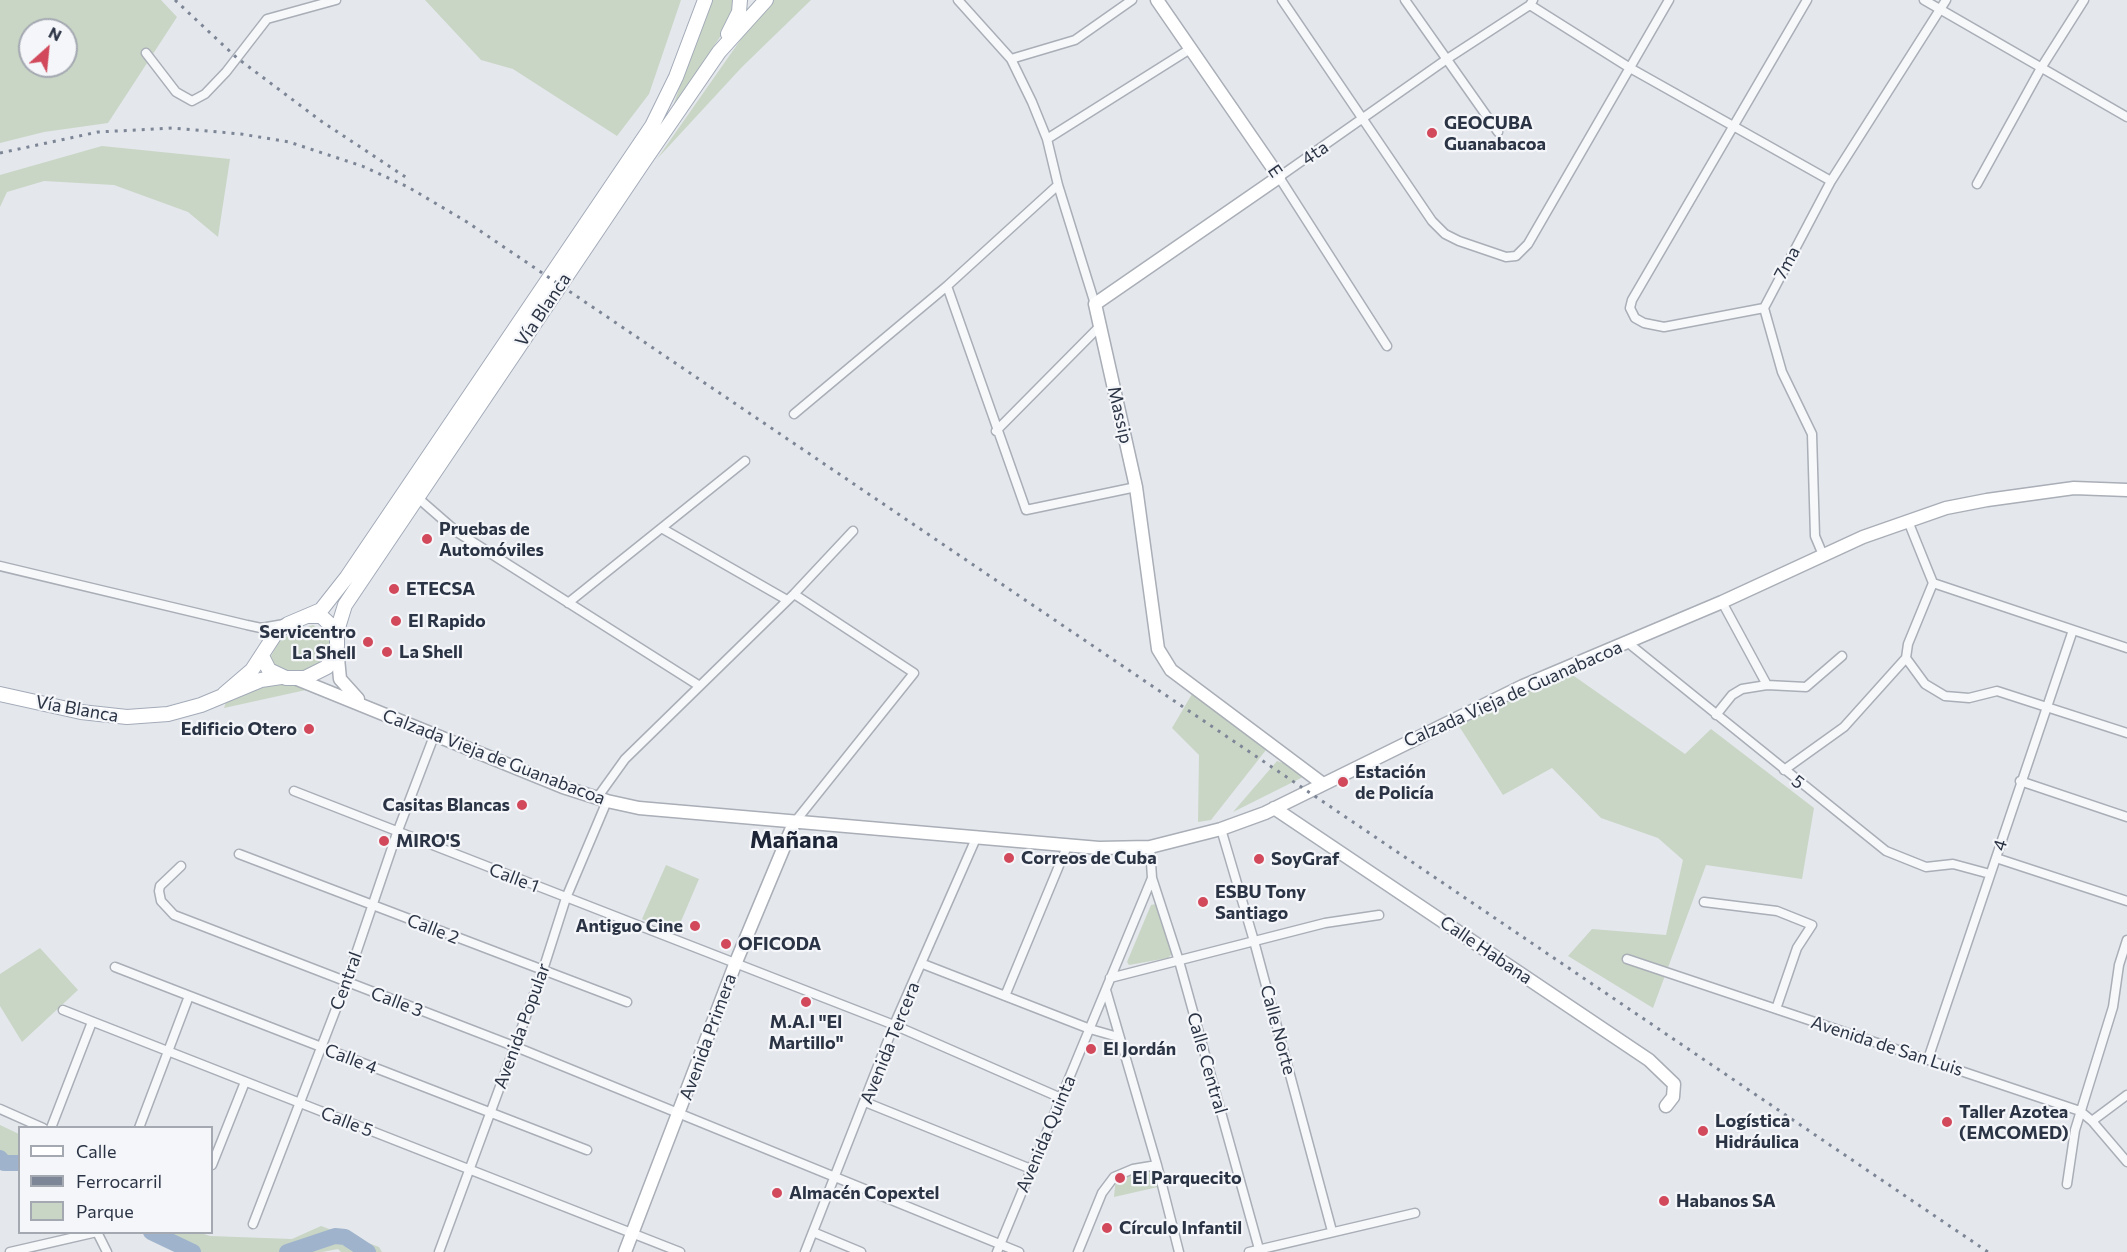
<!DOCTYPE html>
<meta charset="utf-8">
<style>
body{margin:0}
#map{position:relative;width:2127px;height:1252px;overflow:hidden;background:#e4e7ec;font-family:Commissioner,sans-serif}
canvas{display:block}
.legend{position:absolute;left:18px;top:1126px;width:195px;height:108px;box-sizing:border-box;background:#f4f6f9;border:2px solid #a4a8b1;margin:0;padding:8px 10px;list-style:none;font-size:18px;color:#2b3445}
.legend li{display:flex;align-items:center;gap:12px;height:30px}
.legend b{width:30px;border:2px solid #a4a8b1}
.north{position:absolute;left:18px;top:18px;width:60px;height:60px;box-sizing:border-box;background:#f4f6f9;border:2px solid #a4a8b1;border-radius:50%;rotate:27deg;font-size:16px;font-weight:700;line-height:24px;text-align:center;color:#2b3445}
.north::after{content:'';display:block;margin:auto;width:21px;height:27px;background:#d1495b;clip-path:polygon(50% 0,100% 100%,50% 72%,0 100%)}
</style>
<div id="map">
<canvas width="2127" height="1252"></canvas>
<ul class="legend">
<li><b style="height:8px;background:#fff"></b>Calle</li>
<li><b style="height:8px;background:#7d8696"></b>Ferrocarril</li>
<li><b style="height:16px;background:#c9d6c5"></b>Parque</li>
</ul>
<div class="north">N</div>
</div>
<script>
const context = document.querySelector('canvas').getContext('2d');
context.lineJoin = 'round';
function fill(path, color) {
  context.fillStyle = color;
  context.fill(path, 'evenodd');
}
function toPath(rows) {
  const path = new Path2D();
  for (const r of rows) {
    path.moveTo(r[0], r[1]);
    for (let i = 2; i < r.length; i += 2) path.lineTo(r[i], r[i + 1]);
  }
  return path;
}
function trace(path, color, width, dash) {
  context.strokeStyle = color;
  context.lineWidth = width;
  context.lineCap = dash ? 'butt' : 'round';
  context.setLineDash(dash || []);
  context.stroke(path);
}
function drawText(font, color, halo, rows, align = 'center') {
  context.font = font + ' Commissioner,sans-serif';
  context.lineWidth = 4.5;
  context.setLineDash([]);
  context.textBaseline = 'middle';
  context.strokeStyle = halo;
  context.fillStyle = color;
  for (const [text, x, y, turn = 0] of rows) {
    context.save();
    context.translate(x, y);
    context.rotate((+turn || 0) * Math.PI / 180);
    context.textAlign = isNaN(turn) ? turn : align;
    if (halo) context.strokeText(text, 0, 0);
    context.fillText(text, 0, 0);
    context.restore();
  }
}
fill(toPath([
 [0,0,161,0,177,17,108,123,44,132,0,143],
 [30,30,66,30,66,66,30,66],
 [425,0,681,0,649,94,617,136,513,69,481,60],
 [710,0,737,0,734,16,672,109],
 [773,0,811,0,742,67,657,159,753,22],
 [102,146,230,159,218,237,188,212,114,185,44,181,7,192,0,207,0,175],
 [313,625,330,635,332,641,323,662,308,670,289,673,272,664,271,656,279,642,292,632],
 [1564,669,1685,754,1711,729,1814,808,1802,879,1706,865,1653,1008,1568,956,1592,929,1666,935,1683,860,1658,838,1601,818,1552,768,1503,795,1457,723,1469,721],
 [294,682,315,688,224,708,226,702,262,685],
 [1192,694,1266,750,1211,820,1198,822,1199,755,1172,728],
 [1277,761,1289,765,1305,776,1233,812],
 [666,865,699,879,676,933,642,919],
 [1156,904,1172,954,1168,958,1129,965,1127,962,1151,905],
 [40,948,78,990,22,1042,0,1006,0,974],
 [0,1125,19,1134,19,1170,0,1162],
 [1155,1167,1158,1187,1114,1197,1116,1177],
 [321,1226,379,1247,382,1252,341,1252,338,1249,322,1252,193,1252,153,1233,201,1233,210,1236,292,1239]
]), '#c9d6c5');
trace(toPath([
 [0,1158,4,1163,20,1163],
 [151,1232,193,1252],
 [287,1252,335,1236,345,1237,368,1252]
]), '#9fb4cc', 16);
const street = toPath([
 [958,0,1011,59,1032,102,1047,139,1058,185,1095,304],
 [1282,0,1432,221,1445,234,1459,241,1506,257,1516,256,1528,244,1669,0],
 [1405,0,1498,132],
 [1924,0,2127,117],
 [1530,5,1630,68,1831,181],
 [146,53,176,92,192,101,205,94,226,72,267,19,336,0],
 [1011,59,1075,40,1132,0],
 [1047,139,1190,49],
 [1977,184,2041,68,2084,0],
 [947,286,1026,510,1136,487],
 [1764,308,1664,327,1644,323,1635,318,1630,308,1632,300,1807,0],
 [1387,346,1279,177,1447,59,1530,5,1533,0],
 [794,414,947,286,1058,185],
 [996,431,1100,326],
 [418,498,457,532,698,685],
 [1908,521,1933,583,2127,648],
 [663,529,787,600],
 [1823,555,1815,536,1812,434,1782,372,1764,308,1831,181,1946,0],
 [0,566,247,625,261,628,284,624],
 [1722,602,1767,685],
 [568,603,745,461],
 [1627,642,1886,851,1926,867,1953,864,1990,874],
 [1906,658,1925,684,1945,696,1969,698,1997,691,2127,733],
 [1716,715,1732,695,1742,689,1767,685,1806,687,1842,656],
 [1784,770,1844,727,1906,658,1908,644,1933,583],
 [2020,781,2127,817],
 [294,791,894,1025,1061,1098],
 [597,798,625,759,794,594,853,531],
 [794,823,914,673,794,594],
 [1221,829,1254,941,1332,1231],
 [239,854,627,1002],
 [1996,858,2127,901],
 [181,866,160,886,159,891,161,901,174,915,516,1047,1019,1252],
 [1152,878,1179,961,1259,1249],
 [1704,902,1777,911,1812,925,1797,948,1776,1009],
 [1627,959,2080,1111,2092,1121,2127,1162],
 [923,964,1090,1029,1118,1037],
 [115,967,587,1150],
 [1110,978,1325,923,1379,915],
 [1106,990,1157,1165,1179,1252],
 [1005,996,1068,844],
 [63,1010,680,1252],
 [1928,1059,2073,630],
 [865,1102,1031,1169],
 [0,1109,43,1128],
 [2092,1121,2127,1095],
 [51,1128,92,1022],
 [139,1128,189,996],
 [212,1165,245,1082],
 [2067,1184,2075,1130,2113,1007,2119,965,2127,940],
 [253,1224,346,983,397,833,434,736],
 [813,1232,861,1252],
 [10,1252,97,1232,107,1252],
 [439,1252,543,970,566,898,607,801],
 [805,1252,894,1025,977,836],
 [997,1252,1152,878,1150,847],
 [1078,1252,1102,1193,1114,1177,1133,1169,1157,1165],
 [1249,1252,1415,1213]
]);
const secondary = toPath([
 [1157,0,1279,177,1095,304,1136,487,1158,649,1171,670,1323,784],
 [337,648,340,679,358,699],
 [297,679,563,787,607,801,639,808,1099,848,1150,847,1221,829,1265,813,1523,686,1722,602,1863,537,1946,508,1987,500,2074,488,2127,490],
 [1274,808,1649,1060,1674,1084,1673,1097,1666,1106],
 [625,1252,736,962,794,823]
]);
const primary = toPath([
 [728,34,739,12,740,0],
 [337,631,345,605,642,164,719,52,766,0],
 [262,656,269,670,286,678,305,678,327,667,337,646,337,631,321,616,309,616],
 [0,694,81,712,127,717,168,714,201,705,261,680,281,677],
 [224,694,252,670,276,633,288,624,321,610,347,577,652,126,676,77,705,0]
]);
trace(street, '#a9aeb7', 11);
trace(secondary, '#a9aeb7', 15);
trace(primary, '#a3abb8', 16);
trace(street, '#f7f8fa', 8);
trace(secondary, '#fff', 12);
trace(primary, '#fff', 14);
trace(toPath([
 [175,0,237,58,321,121,410,180],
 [0,153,98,132,173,128,241,134,289,142,362,166,408,187,467,222,1988,1252]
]), '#7d8696', 3, [3, 6]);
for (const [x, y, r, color] of [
 [1432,133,6,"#d1495b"],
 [427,539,6,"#d1495b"],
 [394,589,6,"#d1495b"],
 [396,621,6,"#d1495b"],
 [368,642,6,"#d1495b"],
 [387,652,6,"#d1495b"],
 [309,729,6,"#d1495b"],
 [1343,782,6,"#d1495b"],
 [522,805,6,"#d1495b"],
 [384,841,6,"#d1495b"],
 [1009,858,6,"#d1495b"],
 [1259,859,6,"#d1495b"],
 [1203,902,6,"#d1495b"],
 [695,926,6,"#d1495b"],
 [726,944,6,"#d1495b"],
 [806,1002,6,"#d1495b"],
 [1091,1049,6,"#d1495b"],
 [1947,1122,6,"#d1495b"],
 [1703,1131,6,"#d1495b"],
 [1120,1178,6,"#d1495b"],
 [777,1193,6,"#d1495b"],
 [1664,1201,6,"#d1495b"],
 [1107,1228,6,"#d1495b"]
]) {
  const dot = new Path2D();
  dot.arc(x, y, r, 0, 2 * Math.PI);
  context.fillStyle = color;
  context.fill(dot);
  trace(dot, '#f4f6f9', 2);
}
drawText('bold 18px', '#2b3445', '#f4f6f9', [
 ["GEOCUBA",1444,123],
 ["Guanabacoa",1444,144],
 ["Pruebas de",439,529],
 ["Automóviles",439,550],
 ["ETECSA",406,589],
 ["El Rapido",408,621],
 ["Servicentro",356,632,"right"],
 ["La Shell",356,653,"right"],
 ["La Shell",399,652],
 ["Edificio Otero",297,729,"right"],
 ["Estación",1355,772],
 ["de Policía",1355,793],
 ["Casitas Blancas",510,805,"right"],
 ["MIRO'S",396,841],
 ["Correos de Cuba",1021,858],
 ["SoyGraf",1271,859],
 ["ESBU Tony",1215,892],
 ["Santiago",1215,913],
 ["Antiguo Cine",683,926,"right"],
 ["OFICODA",738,944],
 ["M.A.I \"El",806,1022,"center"],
 ["Martillo\"",806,1043,"center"],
 ["El Jordán",1103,1049],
 ["Taller Azotea",1959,1112],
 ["(EMCOMED)",1959,1133],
 ["Logística",1715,1121],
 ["Hidráulica",1715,1142],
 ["El Parquecito",1132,1178],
 ["Almacén Copextel",789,1193],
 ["Habanos SA",1676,1201],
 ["Círculo Infantil",1119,1228]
], 'left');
drawText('18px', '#2b3445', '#f4f6f9', [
 ["4ta",1315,153,-34],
 ["E",1275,171,56],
 ["7ma",1787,263,-62],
 ["Vía Blanca",543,310,-56],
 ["Massip",1120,415,77],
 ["Calzada Vieja de Guanabacoa",1513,694,-24],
 ["Vía Blanca",77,709,10],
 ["Calzada Vieja de Guanabacoa",494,757,21],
 ["5",1798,782,38],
 ["4",2000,845,-73],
 ["Calle 1",514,878,21],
 ["Calle 2",433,929,21],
 ["Calle Habana",1486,950,34],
 ["Central",346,981,-70],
 ["Calle 3",397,1002,21],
 ["Avenida Popular",522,1026,-70],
 ["Calle Norte",1278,1030,75],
 ["Avenida Primera",708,1037,-70],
 ["Avenida Tercera",890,1043,-68],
 ["Avenida de San Luis",1887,1046,18],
 ["Calle 4",351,1059,21],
 ["Calle Central",1207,1063,74],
 ["Calle 5",347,1122,21],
 ["Avenida Quinta",1046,1134,-67]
]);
drawText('bold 24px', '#1d2536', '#f4f6f9', [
 ["Mañana",794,840]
]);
</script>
